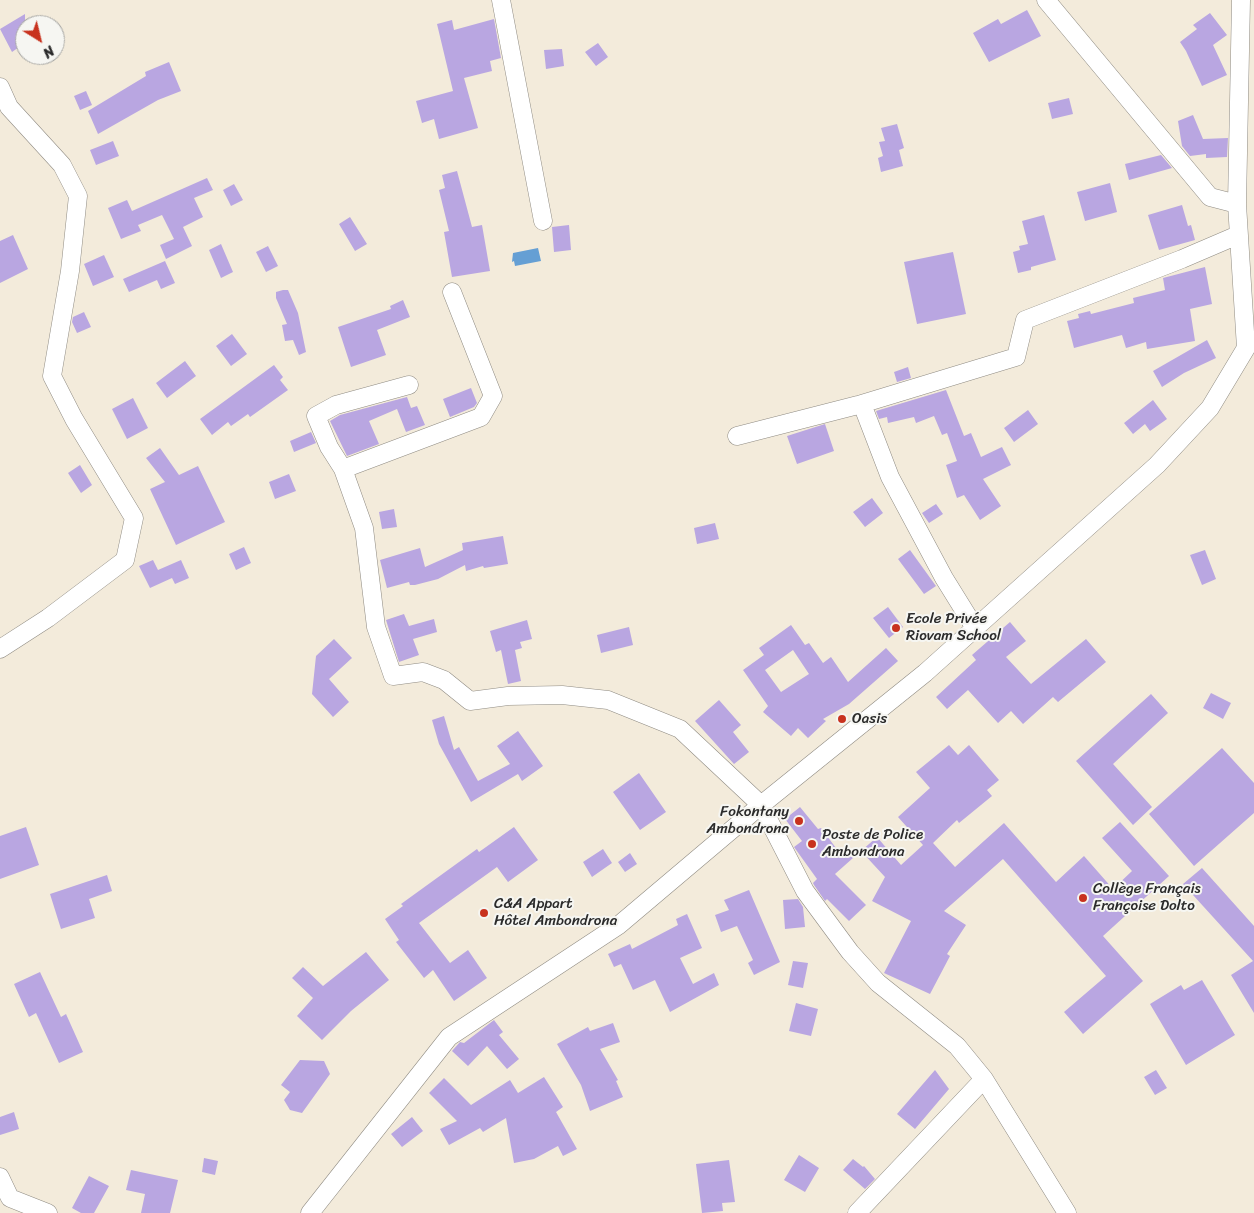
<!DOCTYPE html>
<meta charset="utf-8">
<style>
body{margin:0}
#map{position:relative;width:1254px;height:1213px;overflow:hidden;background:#f3ebdb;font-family:Sriracha,sans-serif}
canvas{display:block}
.north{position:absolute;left:15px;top:15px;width:50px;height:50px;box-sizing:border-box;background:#f6f6f2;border:1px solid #a5a5a2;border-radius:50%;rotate:144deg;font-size:14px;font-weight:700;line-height:20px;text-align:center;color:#2b2b2b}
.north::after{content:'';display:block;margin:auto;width:18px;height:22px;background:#c8321e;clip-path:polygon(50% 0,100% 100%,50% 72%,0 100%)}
</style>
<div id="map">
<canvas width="1254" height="1213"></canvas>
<div class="north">N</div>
</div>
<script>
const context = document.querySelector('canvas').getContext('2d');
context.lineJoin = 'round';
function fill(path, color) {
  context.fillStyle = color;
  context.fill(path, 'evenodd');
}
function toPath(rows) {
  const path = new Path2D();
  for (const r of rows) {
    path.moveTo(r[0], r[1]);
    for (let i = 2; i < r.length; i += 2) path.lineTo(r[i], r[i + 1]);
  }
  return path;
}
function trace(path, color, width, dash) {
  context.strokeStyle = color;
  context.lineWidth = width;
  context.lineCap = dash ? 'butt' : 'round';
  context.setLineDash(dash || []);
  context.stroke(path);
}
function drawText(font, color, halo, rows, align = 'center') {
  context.font = font + ' Sriracha,sans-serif';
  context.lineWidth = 4;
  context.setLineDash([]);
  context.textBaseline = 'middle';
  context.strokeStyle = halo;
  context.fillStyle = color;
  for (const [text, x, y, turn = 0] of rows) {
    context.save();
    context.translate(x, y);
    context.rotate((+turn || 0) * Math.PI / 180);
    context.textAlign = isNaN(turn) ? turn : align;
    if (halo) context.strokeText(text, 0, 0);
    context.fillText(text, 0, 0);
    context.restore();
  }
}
fill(toPath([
 [538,248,541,261,515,266,514,261,512,262,513,253]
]), '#659fd4');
fill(toPath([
 [1027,10,1041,36,989,62,973,33,998,19,1001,24],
 [1210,13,1227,35,1213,45,1227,75,1202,86,1186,51,1180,42,1197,29,1193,25],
 [25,14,25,43,12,52,0,29],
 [494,19,501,58,490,61,492,71,464,78,478,128,439,139,434,119,422,123,416,101,453,91,437,24,452,20,454,30],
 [598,43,608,57,596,66,585,52],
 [562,49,564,66,546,69,544,50],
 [169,62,181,91,158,100,98,134,88,111,146,76,145,72],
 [86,91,92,105,80,110,74,96],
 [1069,98,1073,114,1052,119,1048,103],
 [1193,115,1203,139,1228,138,1227,157,1206,158,1206,154,1190,156,1182,146,1178,121],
 [897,124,904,148,899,150,903,166,881,172,878,158,883,156,879,142,885,141,881,128],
 [113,141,119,156,96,165,90,150],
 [1161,155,1172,168,1129,180,1125,164],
 [457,171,472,227,482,225,490,271,452,277,444,232,449,231,439,190,445,188,442,175],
 [207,178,213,190,194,198,203,217,183,227,192,246,166,259,160,245,174,239,162,215,138,225,141,231,121,239,108,208,127,200,132,211],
 [1110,183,1117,212,1085,221,1077,192],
 [234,184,243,200,231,206,223,190],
 [1182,205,1188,226,1191,225,1195,240,1159,250,1148,215],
 [1044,215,1056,260,1031,267,1031,270,1018,273,1013,252,1020,250,1019,246,1028,244,1022,221],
 [350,217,367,244,355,251,339,224],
 [569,225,571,250,554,252,552,227],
 [13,235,28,269,0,283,0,241],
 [221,244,233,272,221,278,209,250],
 [268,246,278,266,266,272,256,252],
 [953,252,966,314,917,324,904,262],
 [104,255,114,277,93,286,84,264],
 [165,261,175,283,161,289,157,280,129,292,123,279],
 [1205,267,1212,304,1190,309,1195,341,1147,349,1146,342,1126,348,1122,335,1074,348,1067,321,1079,318,1078,314,1090,311,1091,314,1134,303,1133,298,1165,290,1163,278],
 [283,290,288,290,298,313,306,352,299,355,293,340,285,341,282,325,287,324,276,298,276,292],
 [403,300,410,317,377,330,386,355,351,367,338,327,391,309,390,306],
 [84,312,91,327,77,333,72,322,73,317],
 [232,334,247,354,231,366,216,346],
 [1207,340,1216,358,1184,373,1162,387,1153,371],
 [185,361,196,376,167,398,156,383],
 [274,365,283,377,280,380,288,390,250,417,248,414,231,426,228,422,212,435,200,419],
 [908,367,911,378,897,382,894,372],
 [471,388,477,403,474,407,450,417,443,399],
 [946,390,964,436,971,433,981,457,1002,447,1011,465,983,479,1001,506,980,520,964,495,957,498,946,465,957,461,947,433,942,435,934,416,916,423,914,417,888,423,887,417,879,419,876,411],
 [407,397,411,408,417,406,425,425,406,432,397,409,369,421,379,444,347,456,330,421,340,415],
 [133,398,148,428,127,439,112,409],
 [1153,400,1167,419,1150,431,1145,424,1133,434,1124,423],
 [1028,410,1038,424,1014,442,1004,428],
 [825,424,834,451,797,464,787,436],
 [311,432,316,443,294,452,290,441],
 [160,448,179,475,198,466,225,522,176,545,150,489,165,482,146,458],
 [80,465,92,485,81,493,68,473],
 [289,474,296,491,275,499,269,482],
 [872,498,883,513,865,527,853,512],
 [936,504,943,514,929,523,922,513],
 [394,509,397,527,382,529,379,512],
 [715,523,719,539,697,544,694,528],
 [503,536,508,564,484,568,483,566,466,571,465,565,438,579,415,585,410,585,409,582,387,588,380,560,420,548,425,567,463,550,462,543],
 [244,547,251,563,236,570,229,554],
 [910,550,936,586,924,594,898,559],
 [1205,550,1216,579,1202,585,1190,555],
 [153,560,158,570,181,560,189,578,175,584,172,578,150,588,139,566],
 [888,607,903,627,889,638,873,618],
 [404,614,409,626,434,619,437,632,413,639,419,655,399,662,386,620],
 [527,620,532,639,520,642,522,648,515,650,521,681,508,684,501,650,496,652,490,631],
 [1010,622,1026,641,1006,657,1031,684,1086,639,1106,662,1058,702,1053,697,1023,724,1011,711,998,723,968,690,947,709,936,697,976,660,972,655],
 [791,625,805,645,809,643,823,663,831,657,848,682,886,648,898,661,849,704,823,719,826,721,808,738,798,728,791,736,763,712,768,706,743,670,764,655,759,648],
 [793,650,809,674,781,692,765,670],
 [629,627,633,645,601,653,597,635],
 [334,639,352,658,329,679,349,702,333,717,312,694,316,656],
 [1211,693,1231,703,1223,719,1203,708],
 [1151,694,1168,713,1113,764,1152,807,1133,825,1076,761],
 [719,700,741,725,733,732,749,752,734,764,695,721],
 [444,716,454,750,459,747,478,781,510,764,497,746,518,731,543,766,522,781,518,774,471,802,439,744,432,720],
 [949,745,958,755,969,745,999,780,987,790,992,796,959,823,957,820,933,843,955,867,1004,823,1056,882,1084,856,1113,889,1132,871,1102,838,1120,822,1169,876,1103,936,1143,981,1083,1034,1064,1012,1106,976,1003,859,944,911,966,925,947,954,950,956,930,994,884,973,911,921,872,901,885,877,861,851,877,837,901,865,923,845,898,817,930,788,916,772],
 [1222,748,1254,783,1254,813,1194,866,1149,814],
 [639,773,666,812,640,830,613,792],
 [800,807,818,829,821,828,839,852,844,848,853,858,835,874,866,905,849,921,827,899,825,901,814,885,813,883,817,879,794,847,802,841,785,819],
 [26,827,39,865,0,879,0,836],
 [514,827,538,860,508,882,497,867,419,923,450,963,468,950,487,978,454,1001,433,970,424,978,396,942,399,940,385,919,403,906,401,904,477,849,479,852],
 [603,849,612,863,592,877,583,862],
 [630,853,637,864,625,872,618,862],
 [1202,868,1254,926,1254,1013,1231,975,1253,961,1183,884],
 [107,875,112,891,89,899,95,918,61,929,50,894],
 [749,890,780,962,754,975,748,963,753,960,737,926,721,932,715,915,729,910,724,900],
 [798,899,803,907,805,927,785,929,783,900],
 [687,914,702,948,680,958,693,984,714,973,719,985,670,1012,655,980,633,990,621,964,614,967,608,954,630,944,632,949,678,925,676,919],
 [366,952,389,980,351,1011,322,1040,297,1016,313,998,292,978,303,967,323,986],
 [793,961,808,963,803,988,788,985],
 [40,972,61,1017,66,1014,83,1052,59,1063,36,1013,29,1017,14,984],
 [1202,980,1235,1035,1186,1065,1150,1004,1181,985,1184,990],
 [796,1003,818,1009,811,1036,789,1031],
 [494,1020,503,1032,499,1035,519,1059,507,1069,487,1046,468,1066,452,1051,460,1042,464,1043],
 [613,1023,620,1042,600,1049,618,1080,616,1081,623,1097,590,1111,581,1085,557,1044,588,1027,590,1031],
 [300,1060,324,1061,330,1074,302,1113,290,1110,284,1100,290,1092,281,1085],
 [935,1070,949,1089,915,1129,897,1114],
 [1156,1070,1167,1088,1155,1095,1144,1077],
 [544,1077,563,1107,556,1112,577,1149,563,1156,558,1146,534,1159,514,1163,506,1118,483,1132,480,1128,449,1145,440,1129,457,1121,429,1093,444,1078,471,1105,510,1080,518,1093],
 [14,1112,19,1129,0,1135,0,1117],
 [412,1117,423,1131,402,1147,391,1134],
 [799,1155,819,1168,805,1192,784,1180],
 [204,1158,218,1161,215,1175,202,1172],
 [853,1159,863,1167,864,1166,875,1179,865,1189,843,1170],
 [729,1160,735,1202,722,1203,723,1211,702,1213,696,1164],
 [131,1170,178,1180,170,1213,141,1213,145,1194,126,1190],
 [89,1176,109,1186,94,1213,81,1213,72,1208]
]), '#b9a6e1');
const street = toPath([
 [501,0,543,221],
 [1046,0,1210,197,1237,204],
 [0,87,9,107,62,165,78,196,70,271,52,376,74,419,134,518,125,560,48,618,0,649],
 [409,385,336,405,316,416,329,447,343,469,364,528,376,627,393,676,423,672,444,680,470,701,508,696,562,695,608,700,680,729,761,805,805,891,850,952,878,983,957,1046,984,1079,1067,1213],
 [862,404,890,477,944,578,975,628],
 [737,436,858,405,1016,357,1025,320,1182,259,1238,235],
 [343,469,481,417,493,396,452,292],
 [0,1177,10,1198,48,1213],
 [310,1213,449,1037,619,925,761,805,925,673,1157,465,1210,408,1246,348,1237,204,1241,0],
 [857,1213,984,1079]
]);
trace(street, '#8f8b83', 19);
trace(street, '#fff', 18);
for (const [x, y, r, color] of [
 [896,628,5,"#c8321e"],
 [842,719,5,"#c8321e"],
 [799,821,5,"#c8321e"],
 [812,844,5,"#c8321e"],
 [1083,898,5,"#c8321e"],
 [484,913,5,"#c8321e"]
]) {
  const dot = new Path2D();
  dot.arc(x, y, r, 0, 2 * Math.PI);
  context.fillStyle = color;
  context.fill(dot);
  trace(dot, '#f6f6f2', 2);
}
drawText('15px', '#2b2b2b', '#f6f6f2', [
 ["Ecole Privée",906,619],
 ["Riovam School",906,636],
 ["Oasis",852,719],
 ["Fokontany",789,812,"right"],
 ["Ambondrona",789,829,"right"],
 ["Poste de Police",822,835],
 ["Ambondrona",822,852],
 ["Collège Français",1093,889],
 ["Françoise Dolto",1093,906],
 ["C&A Appart",494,904],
 ["Hôtel Ambondrona",494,921]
], 'left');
</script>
